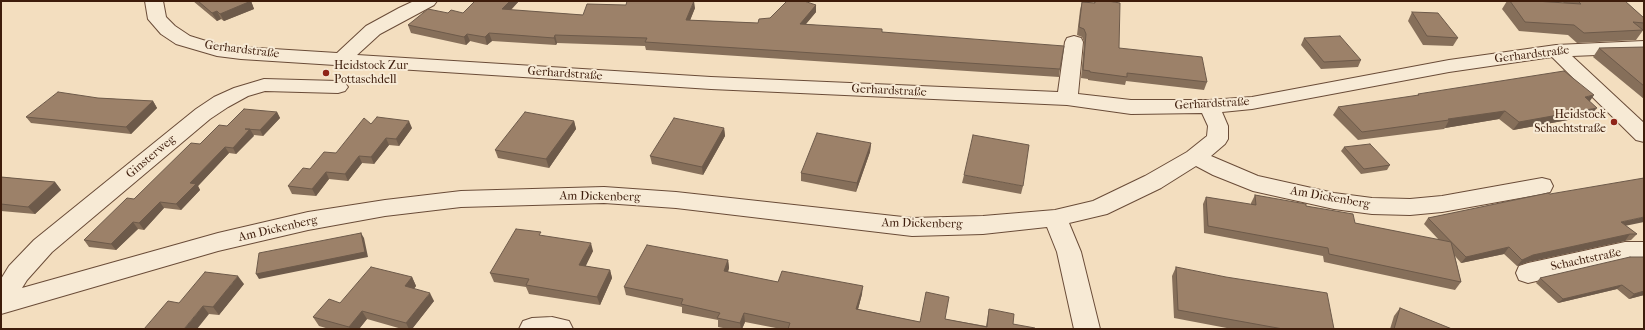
<!DOCTYPE html>
<meta charset="utf-8">
<style>
body{margin:0}
#map{position:relative;width:1645px;height:330px;overflow:hidden;background:#f3debf;font-family:"IM FELL French Canon",serif}
canvas{display:block}
.frame{position:absolute;inset:0;border:2px solid #3d1c0b;pointer-events:none}
</style>
<div id="map">
<canvas width="1645" height="330"></canvas>
<div class="frame"></div>
</div>
<script>
const context = document.querySelector('canvas').getContext('2d');
context.lineJoin = 'round';
function toPath(rows) {
  const path = new Path2D();
  for (const r of rows) {
    path.moveTo(r[0], r[1]);
    for (let i = 2; i < r.length; i += 2) path.lineTo(r[i], r[i + 1]);
  }
  return path;
}
function trace(path, color, width, dash) {
  context.strokeStyle = color;
  context.lineWidth = width;
  context.lineCap = dash ? 'butt' : 'round';
  context.setLineDash(dash || []);
  context.stroke(path);
}
function fill(path, color) {
  context.fillStyle = color;
  context.fill(path, 'evenodd');
}
function drawText(font, color, halo, rows, align = 'center') {
  context.font = font + ' "IM FELL French Canon",serif';
  context.lineWidth = 4;
  context.setLineDash([]);
  context.textBaseline = 'middle';
  context.strokeStyle = halo;
  context.fillStyle = color;
  for (const [text, x, y, turn = 0] of rows) {
    context.save();
    context.translate(x, y);
    context.rotate((+turn || 0) * Math.PI / 180);
    context.textAlign = isNaN(turn) ? turn : align;
    if (halo) context.strokeText(text, 0, 0);
    context.fillText(text, 0, 0);
    context.restore();
  }
}
const minor = toPath([
 [145,1,163,1,166,17,175,26,190,36,219,45,241,47,337,53,366,26,399,8,414,1,437,1,434,5,380,34,357,55,711,77,1058,92,1065,42,1067,38,1074,36,1081,38,1083,42,1078,94,1131,100,1209,100,1252,97,1449,60,1556,45,1644,41,1644,53,1572,56,1644,123,1644,142,1636,140,1552,57,1449,72,1252,109,1222,112,1228,126,1228,139,1225,144,1211,156,1258,176,1334,193,1372,198,1410,199,1442,196,1542,178,1550,180,1553,186,1550,192,1542,194,1442,212,1410,215,1372,214,1334,209,1253,191,1213,175,1196,166,1161,188,1107,214,1069,223,1081,252,1100,329,1074,329,1057,252,1047,227,983,234,912,236,676,208,604,203,461,207,385,216,308,230,218,251,1,314,1,279,9,266,34,240,196,109,214,97,234,88,264,79,338,81,345,83,348,87,345,91,338,93,265,91,248,96,228,107,210,119,52,252,27,280,22,288,218,233,308,212,385,200,461,191,604,187,676,192,912,218,983,216,1055,210,1093,201,1145,176,1187,152,1207,136,1208,126,1202,113,1131,114,1067,105,711,89,241,59,217,56,176,44,161,34,148,19,145,1],
 [1625,242,1644,242,1644,260,1625,260,1528,283,1519,280,1516,273,1519,266,1528,263,1625,242],
 [552,317,569,321,573,329,519,329,523,321,532,318,552,317]
]);
trace(minor, '#6a4c38', 2);
fill(minor, '#f7ead5');
fill(toPath([
 [193,1,251,1,254,9,224,21,221,19,217,21],
 [475,1,519,1,511,10,583,15,626,5,695,8,690,20,758,23,770,18,816,5,816,12,806,24,882,32,1060,69,1059,77,646,50,645,46,557,43,556,45,492,41,487,45,470,41,466,45,411,33,408,25,448,13,463,13],
 [1094,1,1119,48,1207,82,1204,90,1126,81,1125,85,1088,80,1088,79,1081,78,1084,42,1082,37,1077,35,1080,10,1082,2,1094,3],
 [1507,1,1535,1,1564,3,1561,1,1625,1,1644,18,1644,29,1636,40,1577,43,1568,35,1519,31,1502,9],
 [1412,12,1458,38,1453,46,1423,45,1408,21],
 [1304,38,1361,60,1358,67,1321,69,1301,45],
 [1644,47,1644,99,1593,57,1599,48],
 [1418,94,1590,101,1590,116,1513,130,1499,119,1445,128,1444,129,1358,140,1333,115,1338,107,1417,96],
 [98,98,153,101,157,108,131,134,31,123,26,117],
 [277,112,280,118,263,136,254,135,236,154,229,153,198,186,200,190,181,210,164,208,144,230,138,229,116,250,89,247,84,240,200,144,227,126],
 [574,121,576,129,549,168,498,158,495,150],
 [371,124,412,128,399,146,389,145,374,164,362,163,348,181,329,179,316,196,292,194,288,186,310,169,336,153],
 [724,128,725,136,703,175,652,164,650,156],
 [871,143,870,152,856,192,801,181,801,173],
 [1344,147,1390,165,1387,170,1361,174,1341,151],
 [964,175,1023,186,1021,194,962,183],
 [1,177,55,182,61,190,35,214,1,211],
 [1550,194,1626,226,1637,234,1631,240,1625,241,1528,262,1517,266,1504,254,1461,263,1455,256,1461,282,1455,290,1324,262,1323,256,1204,233,1203,204,1206,197,1251,205,1251,203,1255,195,1306,206,1355,223,1439,240,1424,224,1428,218],
 [542,236,593,251,585,266,610,270,612,278,600,305,529,294,526,287,494,282,490,273],
 [1644,257,1644,295,1629,299,1617,289,1558,303,1536,283,1540,278],
 [728,260,729,268,728,272,778,282,862,294,858,309,920,322,945,319,986,326,989,309,1013,324,1035,329,781,329,745,322,742,329,728,329,718,327,718,320,682,313,682,307,626,295,624,287],
 [1176,267,1334,329,1232,329,1174,318,1172,276],
 [412,277,416,286,414,289,434,301,412,329,402,329,367,319,359,329,329,329,319,326,313,317,340,303],
 [244,284,219,315,209,314,179,303],
 [1400,308,1452,329,1390,329,1394,316]
]), '#866f5a');
fill(toPath([
 [251,1,254,9,224,21,220,14],
 [510,1,519,1,504,17,502,9],
 [694,1,695,8,687,28,686,20],
 [816,5,816,12,800,31,800,24],
 [217,11,221,19,217,21,212,13],
 [489,33,492,41,487,45,485,37],
 [467,34,470,41,466,45,464,37],
 [555,35,557,43,556,45,554,38],
 [1594,95,1588,104,1585,97],
 [153,101,157,108,131,134,126,127],
 [1597,108,1590,116,1513,130,1519,122],
 [1505,111,1499,119,1445,128,1449,120,1448,119],
 [277,112,280,118,263,136,260,130],
 [409,121,412,128,399,146,396,139],
 [574,121,576,129,549,168,546,159],
 [724,128,725,136,703,175,702,167],
 [250,129,254,136,236,154,233,148],
 [386,138,389,145,374,164,371,157],
 [871,143,870,152,856,192,857,183],
 [225,147,229,153,198,186,200,190,181,210,176,204,190,183],
 [359,156,362,163,348,181,345,174],
 [326,172,329,179,316,196,312,189],
 [55,182,61,190,35,214,28,207],
 [160,202,164,208,144,230,139,223],
 [1644,217,1644,222,1615,228,1621,222],
 [133,222,138,229,116,250,111,244],
 [361,233,364,238,368,257,259,279,256,274],
 [1630,234,1625,241,1528,262,1517,266,1522,260,1533,255],
 [591,243,593,251,582,274,579,265],
 [1509,247,1504,254,1461,263,1466,257],
 [728,260,729,268,725,280,724,271],
 [610,270,612,278,600,305,597,297],
 [238,276,244,284,219,315,213,307],
 [412,277,416,286,409,295,405,286],
 [1622,285,1617,289,1558,303,1563,299],
 [863,286,862,294,856,317,856,309],
 [1644,291,1644,295,1629,299,1634,294],
 [430,293,434,301,412,329,409,329,406,323],
 [203,306,209,314,197,329,184,329],
 [362,311,367,319,359,329,350,329,349,327],
 [744,313,745,322,742,329,741,329,740,323]
]), '#6d5a4a');
const building = toPath([
 [198,1,251,1,220,14,217,11,212,13,198,1],
 [475,1,510,1,502,9,583,15,587,4,626,5,627,1,694,1,686,20,758,23,759,19,770,18,787,1,804,1,816,5,800,24,882,29,882,32,1064,46,1060,69,645,42,647,38,555,35,554,38,489,33,485,37,467,34,464,37,408,25,428,9,448,13,451,10,463,13,475,1],
 [1095,1,1108,1,1120,3,1119,48,1202,57,1207,82,1127,73,1127,77,1090,72,1090,71,1083,70,1086,34,1084,29,1079,27,1082,2,1095,3,1095,1],
 [1510,1,1535,1,1581,4,1578,1,1625,1,1644,18,1644,23,1633,22,1643,30,1584,33,1574,25,1525,22,1510,1],
 [1412,12,1438,13,1458,38,1427,36,1412,12],
 [1340,36,1361,60,1324,62,1304,38,1340,36],
 [1644,47,1644,86,1599,48,1644,47],
 [1564,71,1594,95,1585,97,1597,108,1519,122,1505,111,1448,119,1449,120,1362,132,1338,107,1419,95,1418,94,1564,71],
 [58,92,98,98,153,101,126,127,26,117,58,92],
 [244,109,277,112,260,130,245,129,250,129,233,148,225,147,190,183,196,184,176,204,160,202,139,223,133,222,111,244,84,240,127,198,134,199,191,143,200,144,219,125,227,126,244,109],
 [525,112,574,121,546,159,495,150,525,112],
 [377,117,409,121,396,139,386,138,371,157,359,156,345,174,326,172,312,189,288,186,303,168,310,169,324,152,336,153,364,118,371,124,377,117],
 [674,118,724,128,702,167,650,156,674,118],
 [817,133,871,143,857,183,801,173,817,133],
 [973,135,1029,145,1023,186,964,175,973,135],
 [1370,144,1390,165,1364,169,1344,147,1370,144],
 [1,177,55,182,28,207,1,204,1,177],
 [1644,178,1644,217,1621,222,1637,234,1630,234,1533,255,1522,260,1509,247,1466,257,1428,218,1548,193,1550,194,1644,178],
 [1255,195,1306,204,1306,206,1353,214,1355,223,1451,242,1461,282,1329,254,1328,248,1208,226,1206,197,1256,205,1255,195],
 [516,229,541,232,539,235,591,243,579,265,610,270,597,297,526,285,529,279,490,273,516,229],
 [361,233,365,252,256,274,259,253,361,233],
 [647,245,728,260,724,271,778,282,782,271,863,286,856,309,920,322,926,292,949,297,945,319,987,327,989,309,1014,314,1013,324,1035,328,1035,329,788,329,790,323,744,313,740,323,717,318,720,313,681,304,683,299,624,287,647,245],
 [1630,257,1644,257,1644,291,1634,294,1622,285,1563,299,1540,278,1630,257],
 [371,267,412,277,405,286,430,293,406,323,362,311,349,327,313,317,329,299,340,303,371,267],
 [1176,267,1226,277,1327,293,1334,329,1283,329,1178,310,1176,267],
 [205,272,238,276,213,307,203,306,184,329,144,329,168,301,179,303,205,272],
 [1400,308,1452,329,1394,329,1400,308]
]);
fill(building, '#9c8169');
trace(building, '#6d5a4a', 1);
for (const [x, y, r, color] of [
 [326,73,4,"#8f2418"],
 [1614,122,4,"#8f2418"]
]) {
  const dot = new Path2D();
  dot.arc(x, y, r, 0, 2 * Math.PI);
  context.fillStyle = color;
  context.fill(dot);
  trace(dot, '#f7ead5', 1.5);
}
drawText('12px', '#3d1c0b', '#f7ead5', [
 ["Gerhardstraße",242,50,7],
 ["Gerhardstraße",1532,55,-7],
 ["Gerhardstraße",565,74,4],
 ["Gerhardstraße",889,91,3],
 ["Gerhardstraße",1212,104,-3],
 ["Ginsterweg",151,157,-40],
 ["Am Dickenberg",600,197,1],
 ["Am Dickenberg",1330,198,10],
 ["Am Dickenberg",922,224,1],
 ["Am Dickenberg",278,229,-13],
 ["Schachtstraße",1586,260,-12]
]);
drawText('12px', '#3d1c0b', '#f7ead5', [
 ["Heidstock Zur",334,66],
 ["Pottaschdell",334,80],
 ["Heidstock",1606,115,"right"],
 ["Schachtstraße",1606,129,"right"]
], 'left');
</script>
